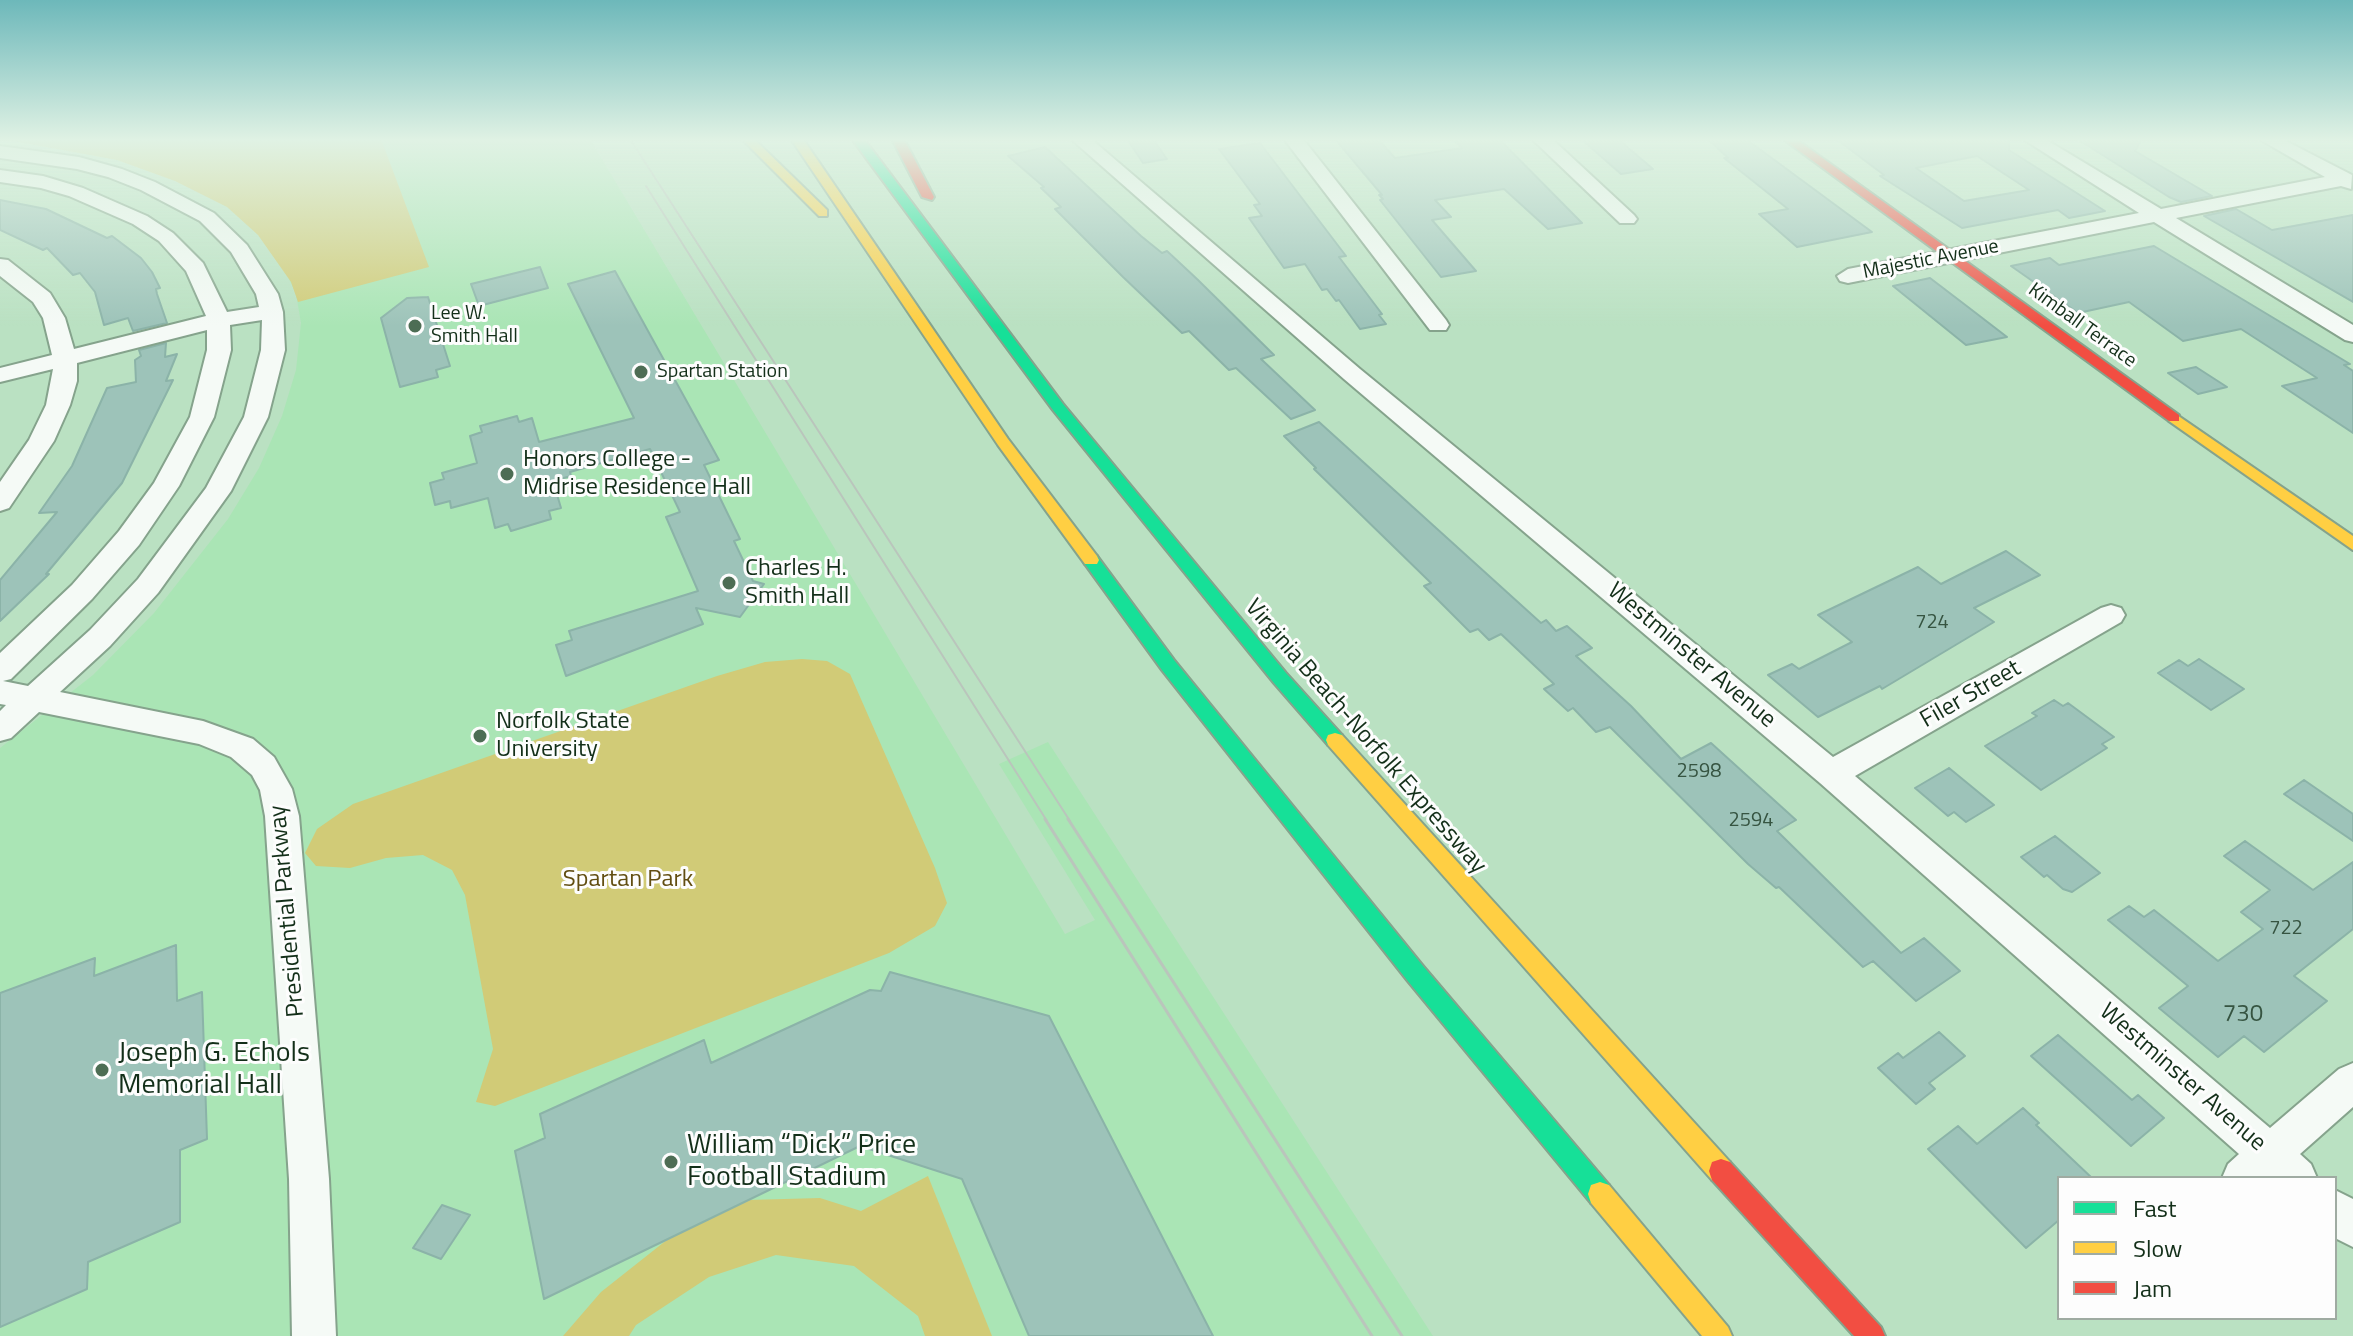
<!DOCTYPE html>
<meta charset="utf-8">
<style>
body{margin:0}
#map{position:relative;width:2353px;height:1336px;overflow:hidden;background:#bae1c2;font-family:"Titillium Web",sans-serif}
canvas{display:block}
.legend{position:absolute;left:2057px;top:1176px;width:280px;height:144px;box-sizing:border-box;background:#fdfdfd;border:2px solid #9faba2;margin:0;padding:10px 14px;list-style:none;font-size:24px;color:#132f19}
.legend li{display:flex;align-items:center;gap:16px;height:40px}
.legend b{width:40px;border:2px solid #9faba2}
</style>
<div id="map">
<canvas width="2353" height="1336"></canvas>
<ul class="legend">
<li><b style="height:10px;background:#16e098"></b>Fast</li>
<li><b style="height:10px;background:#ffcf43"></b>Slow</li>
<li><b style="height:10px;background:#f24e42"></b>Jam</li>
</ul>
</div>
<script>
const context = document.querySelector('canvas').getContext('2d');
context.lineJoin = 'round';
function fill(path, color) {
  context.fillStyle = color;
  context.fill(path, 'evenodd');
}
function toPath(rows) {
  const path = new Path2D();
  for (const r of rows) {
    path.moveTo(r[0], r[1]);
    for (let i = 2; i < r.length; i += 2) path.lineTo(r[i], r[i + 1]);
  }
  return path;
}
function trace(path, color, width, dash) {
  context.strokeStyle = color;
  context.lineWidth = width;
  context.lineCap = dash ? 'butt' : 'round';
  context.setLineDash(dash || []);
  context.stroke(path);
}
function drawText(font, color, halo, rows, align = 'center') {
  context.font = font + ' "Titillium Web",sans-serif';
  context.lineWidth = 6;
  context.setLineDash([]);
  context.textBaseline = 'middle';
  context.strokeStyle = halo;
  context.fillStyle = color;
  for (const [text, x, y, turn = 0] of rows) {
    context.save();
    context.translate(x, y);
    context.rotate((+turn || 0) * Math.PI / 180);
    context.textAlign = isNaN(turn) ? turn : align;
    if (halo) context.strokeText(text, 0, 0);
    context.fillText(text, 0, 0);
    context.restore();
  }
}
fill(toPath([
 [2,139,590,139,1065,934,1095,920,999,764,1048,742,1433,1336,0,1336,0,748,93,675,154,613,228,519,259,468,282,416,296,370,301,323,296,294,283,266,255,230,227,207,193,188,130,163,36,143]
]), '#aae5b5');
fill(toPath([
 [2,139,381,139,429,267,298,302,291,282,258,235,227,207,175,181,117,160],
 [802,659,827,661,850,674,935,868,947,903,935,926,889,953,495,1106,476,1102,493,1049,465,895,452,870,423,855,386,858,350,868,316,866,305,853,317,829,353,804,717,676,765,662],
 [928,1176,992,1336,925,1336,918,1316,854,1266,776,1255,709,1277,636,1325,629,1336,563,1336,601,1292,668,1239,748,1200,820,1198,861,1211]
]), '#d1cb77');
const building = toPath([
 [1127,139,1153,139,1167,159,1143,163,1127,139],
 [1335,139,1378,139,1395,158,1462,148,1453,139,1499,139,1582,223,1548,229,1504,189,1435,200,1451,217,1432,220,1476,271,1441,277,1380,200,1383,199,1379,195,1382,195,1335,139],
 [1581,139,1618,139,1653,169,1621,174,1581,139],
 [1708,139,1746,139,1872,232,1797,247,1759,214,1788,209,1724,158,1728,158,1708,139],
 [1836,139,2009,139,2009,150,2105,211,2069,218,2058,210,1962,228,1880,176,1884,175,1836,139],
 [1977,156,2029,190,1964,201,1916,168,1977,156],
 [2077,139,2142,139,2135,151,2212,196,2181,202,2169,197,2077,139],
 [1260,143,1346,256,1339,257,1382,314,1379,315,1386,324,1360,329,1339,300,1336,301,1327,289,1322,290,1305,264,1284,268,1249,218,1262,216,1254,205,1260,204,1219,149,1260,143],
 [1045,147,1141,236,1162,253,1167,251,1197,279,1274,355,1261,359,1315,410,1291,419,1236,368,1229,370,1189,331,1182,333,1123,277,1055,209,1061,207,1041,188,1044,187,1008,156,1045,147],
 [0,200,46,209,107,238,112,236,141,258,152,272,160,288,156,289,157,294,167,323,133,331,128,318,104,325,95,292,80,273,73,275,47,248,43,250,0,230,0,200],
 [2236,209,2272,230,2353,215,2353,302,2204,216,2236,209],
 [2154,246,2350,364,2344,365,2353,371,2353,433,2282,386,2317,378,2241,329,2183,341,2129,302,2078,313,2011,266,2050,258,2059,265,2154,246],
 [540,267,548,288,479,306,471,284,540,267],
 [615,271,719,460,704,465,740,539,734,541,753,581,764,584,740,617,696,608,703,624,566,676,556,645,572,640,569,631,698,591,666,517,680,512,650,449,570,472,571,476,553,481,561,508,549,511,551,519,511,531,508,524,495,528,488,498,451,508,450,501,435,505,430,483,444,479,442,473,477,463,470,436,482,432,480,426,517,416,519,422,532,418,539,442,634,418,568,284,615,271],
 [1930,278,1968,307,2007,337,1966,345,1893,286,1930,278],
 [428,297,450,366,436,370,438,377,400,387,381,318,407,298,428,297],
 [166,343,165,357,177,354,166,381,173,380,122,483,46,574,49,574,0,621,0,580,57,512,39,513,72,466,107,388,136,382,135,360,141,356,139,350,166,343],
 [2196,367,2227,387,2198,394,2168,373,2196,367],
 [1319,422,1541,623,1546,620,1556,631,1567,626,1592,648,1576,656,1631,706,1681,759,1711,743,1796,820,1777,831,1901,953,1924,938,1960,971,1916,1001,1873,961,1863,967,1779,887,1776,888,1748,864,1610,727,1596,732,1573,708,1568,711,1544,689,1554,684,1501,634,1489,640,1478,629,1470,632,1424,586,1431,583,1314,469,1316,468,1284,436,1319,422],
 [2006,551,2040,575,1974,608,1994,622,1882,689,1880,686,1818,717,1768,675,1792,664,1799,669,1852,642,1818,615,1918,567,1941,584,2006,551],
 [2199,659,2244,689,2211,710,2158,673,2179,660,2188,666,2199,659],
 [2054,700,2063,706,2068,703,2114,737,2102,744,2107,748,2041,790,1985,746,2037,716,2032,713,2054,700],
 [1949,768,1994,805,1966,822,1954,812,1948,816,1915,788,1949,768],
 [2304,780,2353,814,2353,841,2284,794,2304,780],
 [2055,836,2100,873,2072,892,2063,889,2047,875,2044,877,2021,857,2055,836],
 [2245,841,2313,890,2353,862,2353,929,2294,976,2327,1001,2264,1052,2244,1036,2218,1057,2159,1008,2188,986,2108,920,2129,906,2144,917,2154,910,2218,961,2263,929,2241,912,2270,890,2224,856,2245,841],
 [176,945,177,1001,202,992,207,1139,180,1150,180,1222,88,1262,87,1289,0,1327,0,993,95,958,94,976,176,945],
 [890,972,1049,1016,1213,1336,1029,1336,962,1179,860,1146,544,1299,515,1151,545,1138,540,1114,704,1040,711,1063,870,990,881,991,890,972],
 [1939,1032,1965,1056,1929,1083,1935,1089,1916,1104,1878,1068,1898,1053,1903,1058,1939,1032],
 [2058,1035,2132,1100,2138,1095,2164,1118,2131,1146,2031,1056,2058,1035],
 [2023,1108,2039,1123,2036,1125,2092,1178,2059,1178,2059,1220,2026,1248,1928,1149,1958,1126,1977,1144,2023,1108],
 [442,1205,470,1215,441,1259,413,1248,442,1205]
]);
fill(building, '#9dc3b9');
trace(building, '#8bb3a8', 2);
const street = toPath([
 [1071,139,1091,139,1360,369,1833,757,2101,608,2111,605,2121,608,2125,615,2121,622,1855,776,2270,1128,2339,1069,2353,1063,2353,1107,2300,1154,2311,1164,2317,1178,2222,1178,2228,1164,2239,1154,1820,783,1344,379,1071,139],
 [1284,139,1303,139,1446,320,1449,325,1446,330,1430,330,1284,139],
 [1532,139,1552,139,1634,215,1637,219,1634,223,1620,223,1532,139],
 [2023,139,2045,139,2161,209,2325,177,2259,139,2282,139,2352,175,2351,189,2341,186,2176,218,2353,325,2353,342,2345,340,2154,222,1848,283,1840,281,1837,276,1848,269,2139,213,2023,139],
 [0,146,79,157,122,169,155,182,214,213,247,245,278,294,283,312,285,350,268,417,231,491,158,593,110,646,60,692,203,721,253,739,274,757,292,789,299,816,329,1179,336,1336,292,1336,289,1179,265,816,260,790,252,775,231,757,199,744,39,712,11,738,0,741,0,711,6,705,0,704,0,653,72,585,119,531,154,483,190,417,207,350,207,330,77,363,77,381,70,405,54,441,9,508,0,511,0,482,29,440,46,405,53,369,0,382,0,368,52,355,43,318,33,302,0,276,0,259,8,260,50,293,65,318,74,349,206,316,186,271,159,241,133,224,69,196,41,188,0,182,0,170,43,176,83,188,147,216,173,233,203,263,227,312,259,307,256,294,231,252,200,221,141,190,108,177,77,169,0,158,0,146],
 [262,320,261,350,244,417,206,488,138,579,90,630,28,686,3,681,11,679,92,599,139,545,179,486,214,417,231,350,230,325,262,320],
 [2335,1190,2353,1199,2353,1247,2335,1238,2335,1190]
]);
const fast = toPath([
 [852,139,864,139,1063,404,1286,673,1342,735,1344,740,1342,745,1328,745,1274,683,1053,410,852,139],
 [1091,554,1097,556,1174,660,1423,966,1609,1185,1612,1194,1609,1203,1600,1206,1591,1203,1407,980,1162,670,1085,564,1083,560,1091,554]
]);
const slow = toPath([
 [742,139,754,139,827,210,827,216,819,216,742,139],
 [791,139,803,139,1008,439,1097,556,1099,560,1097,564,1085,564,998,445,791,139],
 [2174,413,2353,536,2353,550,2169,421,2167,418,2174,413],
 [1335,733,1342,735,1730,1162,1733,1171,1730,1180,1721,1183,1712,1180,1328,745,1326,740,1328,735,1335,733],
 [1600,1182,1609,1185,1728,1327,1732,1336,1702,1336,1591,1203,1588,1194,1591,1185,1600,1182]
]);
const jam = toPath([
 [892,139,904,139,934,197,932,200,922,197,892,139],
 [1783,139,1796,139,2179,415,2179,421,2169,421,1783,139],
 [1721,1159,1730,1162,1881,1327,1885,1336,1854,1336,1712,1180,1709,1171,1712,1162,1721,1159]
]);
trace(street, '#85a38c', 4);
trace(fast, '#85a38c', 4);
trace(slow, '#85a38c', 4);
trace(jam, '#85a38c', 4);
fill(street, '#f5faf6');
fill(fast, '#16e098');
fill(slow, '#ffcf43');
fill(jam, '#f24e42');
trace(toPath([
 [630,139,1070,821],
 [646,186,1047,821]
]), '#bac5bc', 2);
trace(toPath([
 [1045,819,1372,1336],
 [1068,819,1402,1336]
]), '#bac5bc', 3);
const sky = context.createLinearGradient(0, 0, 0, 326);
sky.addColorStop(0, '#6db8ba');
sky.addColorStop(0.43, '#e0f2e4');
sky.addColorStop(1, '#e0f2e400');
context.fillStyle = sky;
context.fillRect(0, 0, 2353, 326);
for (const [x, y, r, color] of [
 [415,326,8,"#4d6d54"],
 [641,372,8,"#4d6d54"],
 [507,474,8,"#4d6d54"],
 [729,583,8,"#4d6d54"],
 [480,736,8,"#4d6d54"],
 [102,1070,8,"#4d6d54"],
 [671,1162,8,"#4d6d54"]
]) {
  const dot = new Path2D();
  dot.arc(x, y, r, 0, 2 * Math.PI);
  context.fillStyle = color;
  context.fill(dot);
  trace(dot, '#fdfdfd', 3);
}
drawText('20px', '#132f19', '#fdfdfd', [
 ["Majestic Avenue",1931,260,-11],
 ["Kimball Terrace",2082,326,36]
]);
drawText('20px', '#132f19', '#fdfdfd', [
 ["Lee W.",431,314],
 ["Smith Hall",431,337],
 ["Spartan Station",657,372]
], 'left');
drawText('20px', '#365441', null, [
 ["724",1932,623],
 ["2598",1699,772],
 ["2594",1751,821],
 ["722",2286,929]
]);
drawText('24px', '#132f19', '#fdfdfd', [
 ["Honors College -",523,460],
 ["Midrise Residence Hall",523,488],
 ["Charles H.",745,569],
 ["Smith Hall",745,597],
 ["Norfolk State",496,722],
 ["University",496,750]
], 'left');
drawText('24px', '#132f19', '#fdfdfd', [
 ["Westminster Avenue",1691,656,40],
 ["Filer Street",1971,695,-30],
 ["Virginia Beach-Norfolk Expressway",1365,737,49],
 ["Presidential Parkway",288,911,-95],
 ["Westminster Avenue",2182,1078,41]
]);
drawText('24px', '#624e12', '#fdfdfd', [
 ["Spartan Park",628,880]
]);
drawText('24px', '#365441', null, [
 ["730",2243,1015]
]);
drawText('28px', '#132f19', '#fdfdfd', [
 ["Joseph G. Echols",118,1054],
 ["Memorial Hall",118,1086],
 ["William “Dick” Price",687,1146],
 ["Football Stadium",687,1178]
], 'left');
</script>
